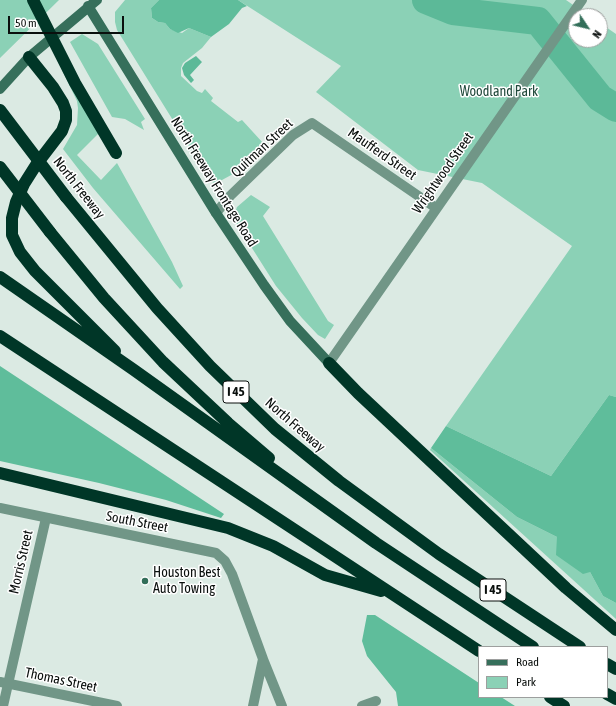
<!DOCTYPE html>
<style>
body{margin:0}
#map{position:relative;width:616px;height:706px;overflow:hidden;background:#dbeae3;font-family:"Asap Condensed",sans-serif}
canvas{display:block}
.legend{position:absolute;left:478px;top:646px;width:130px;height:52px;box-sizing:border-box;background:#fff;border:1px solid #9d9f9e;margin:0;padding:5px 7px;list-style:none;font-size:12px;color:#0a0f0d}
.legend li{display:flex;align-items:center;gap:8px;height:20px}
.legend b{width:20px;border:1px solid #9d9f9e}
.north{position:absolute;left:568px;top:8px;width:40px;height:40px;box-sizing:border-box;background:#fff;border:1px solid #9d9f9e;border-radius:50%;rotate:125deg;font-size:11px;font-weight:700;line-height:16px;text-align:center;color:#0a0f0d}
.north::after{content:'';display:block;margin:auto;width:14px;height:18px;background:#326e59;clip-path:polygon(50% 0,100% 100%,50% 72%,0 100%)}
.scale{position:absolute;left:8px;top:16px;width:116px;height:18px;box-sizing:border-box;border:2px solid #0a0f0d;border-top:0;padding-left:5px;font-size:12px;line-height:14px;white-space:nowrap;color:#0a0f0d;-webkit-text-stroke:3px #fff;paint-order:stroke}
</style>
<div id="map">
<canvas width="616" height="706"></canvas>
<ul class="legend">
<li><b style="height:5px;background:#366f5b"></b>Road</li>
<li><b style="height:11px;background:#8bd1b6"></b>Park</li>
</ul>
<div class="north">N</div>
<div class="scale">50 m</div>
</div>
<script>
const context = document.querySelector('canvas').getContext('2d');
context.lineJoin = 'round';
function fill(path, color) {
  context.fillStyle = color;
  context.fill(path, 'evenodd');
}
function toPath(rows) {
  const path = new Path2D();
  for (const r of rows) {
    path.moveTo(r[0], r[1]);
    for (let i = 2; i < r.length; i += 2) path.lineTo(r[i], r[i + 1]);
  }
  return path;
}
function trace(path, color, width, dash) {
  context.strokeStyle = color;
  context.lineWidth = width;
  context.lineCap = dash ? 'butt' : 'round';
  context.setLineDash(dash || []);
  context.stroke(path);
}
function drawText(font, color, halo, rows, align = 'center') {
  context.font = font + ' "Asap Condensed",sans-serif';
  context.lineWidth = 3;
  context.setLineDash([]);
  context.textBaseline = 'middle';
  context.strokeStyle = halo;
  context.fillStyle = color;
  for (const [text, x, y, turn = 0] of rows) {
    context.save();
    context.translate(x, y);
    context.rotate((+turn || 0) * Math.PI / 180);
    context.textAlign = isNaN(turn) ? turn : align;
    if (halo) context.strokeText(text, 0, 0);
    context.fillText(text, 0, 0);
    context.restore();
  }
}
fill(toPath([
 [0,0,59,0,0,58],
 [125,0,159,0,151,8,152,18,158,22,165,23,170,29,182,33,189,28,211,37,202,48,183,63,181,68,181,76,197,91,202,93,205,89,213,98,211,101,238,122,242,120,263,143,233,174,222,180,215,184,210,180,117,30,115,22,115,12],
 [238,0,566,0,589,16,576,16,576,40,600,40,600,23,616,34,616,397,609,395,551,476,446,426,572,246,482,183,418,170,316,92,341,66],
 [82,34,98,44,145,119,141,122,144,130,125,119,112,117,70,42],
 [61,68,99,133,77,155,101,180,117,163,172,262,183,286,180,289,93,188,63,149,77,125,78,108,77,101],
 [251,195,270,207,263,216,328,321,334,325,325,339,318,335,302,318,276,286,233,218,237,207],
 [431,448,517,517,557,537,590,572,603,596,616,603,616,619,430,450]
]), '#8bd1b6');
fill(toPath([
 [159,0,238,0,247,6,242,8,229,24,211,37,189,28,178,33,170,29,165,23,158,22,152,18,151,8],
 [0,366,224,514,221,518,166,500,99,483,0,461],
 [609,395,616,397,616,603,603,596,590,572,583,574,556,555,557,537,517,517,431,448,446,426,551,476],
 [367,615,375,615,479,683,479,697,501,697,515,706,398,706,396,692,367,656,362,641]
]), '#5fbd9b');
fill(toPath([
 [196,56,202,62,190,75,194,80,191,83,184,75,182,68,185,63]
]), '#5cb998');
trace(toPath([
 [426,0,453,11,538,21,600,98,616,108]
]), '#5cb998', 28);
trace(toPath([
 [216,213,230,196,293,135,312,123,436,208],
 [329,363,582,0],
 [0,508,216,553,225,561,232,574,263,659,253,706],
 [263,659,282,706],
 [0,682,117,706],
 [3,706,46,518],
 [362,706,376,701]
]), '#719687', 10);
trace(toPath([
 [88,6,216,213,264,285,290,321,329,363],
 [0,89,29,57,97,0]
]), '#366f5b', 10);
trace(toPath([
 [29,57,53,87,63,103,66,111,66,120,62,131,36,165,24,184,16,202,12,218,12,235,20,252,35,271,115,351],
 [66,197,157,308,210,366,275,429,339,481,439,554,580,647],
 [50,232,104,298,163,362,228,423,269,458],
 [0,277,134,370,376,543,533,647],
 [0,336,479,651],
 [329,363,358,393,566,588,616,630],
 [0,473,228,528,273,546,325,575,381,591],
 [607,664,616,669],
 [607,694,616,699],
 [550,697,564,706]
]), '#003627', 12);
trace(toPath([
 [33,0,75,83,116,153],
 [0,110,66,197],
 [0,167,50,232]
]), '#003627', 12);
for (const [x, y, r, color] of [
 [145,581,4,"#326e59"]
]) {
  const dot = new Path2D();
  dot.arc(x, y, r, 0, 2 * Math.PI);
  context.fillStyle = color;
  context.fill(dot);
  trace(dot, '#fff', 1.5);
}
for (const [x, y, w] of [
 [236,392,26],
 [493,590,26]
]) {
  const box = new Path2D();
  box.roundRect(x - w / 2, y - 11, w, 22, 3);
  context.fillStyle = '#fff';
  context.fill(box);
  trace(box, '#0a0f0d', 1);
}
drawText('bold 13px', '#0a0f0d', null, [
 ["I 45",236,392],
 ["I 45",493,590]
]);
drawText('14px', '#20493b', '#fff', [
 ["Woodland Park",499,92]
]);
drawText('14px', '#0a0f0d', '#fff', [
 ["Quitman Street",262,148,-43],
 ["Maufferd Street",382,154,35],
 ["Wrightwood Street",443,173,-55],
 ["North Freeway Frontage Road",214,182,58],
 ["North Freeway",79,188,52],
 ["North Freeway",295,425,41],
 ["South Street",137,522,11],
 ["Morris Street",21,562,-77],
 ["Thomas Street",61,680,12]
]);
drawText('14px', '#0a0f0d', '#fff', [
 ["Houston Best",153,573],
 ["Auto Towing",153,589]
], 'left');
</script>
